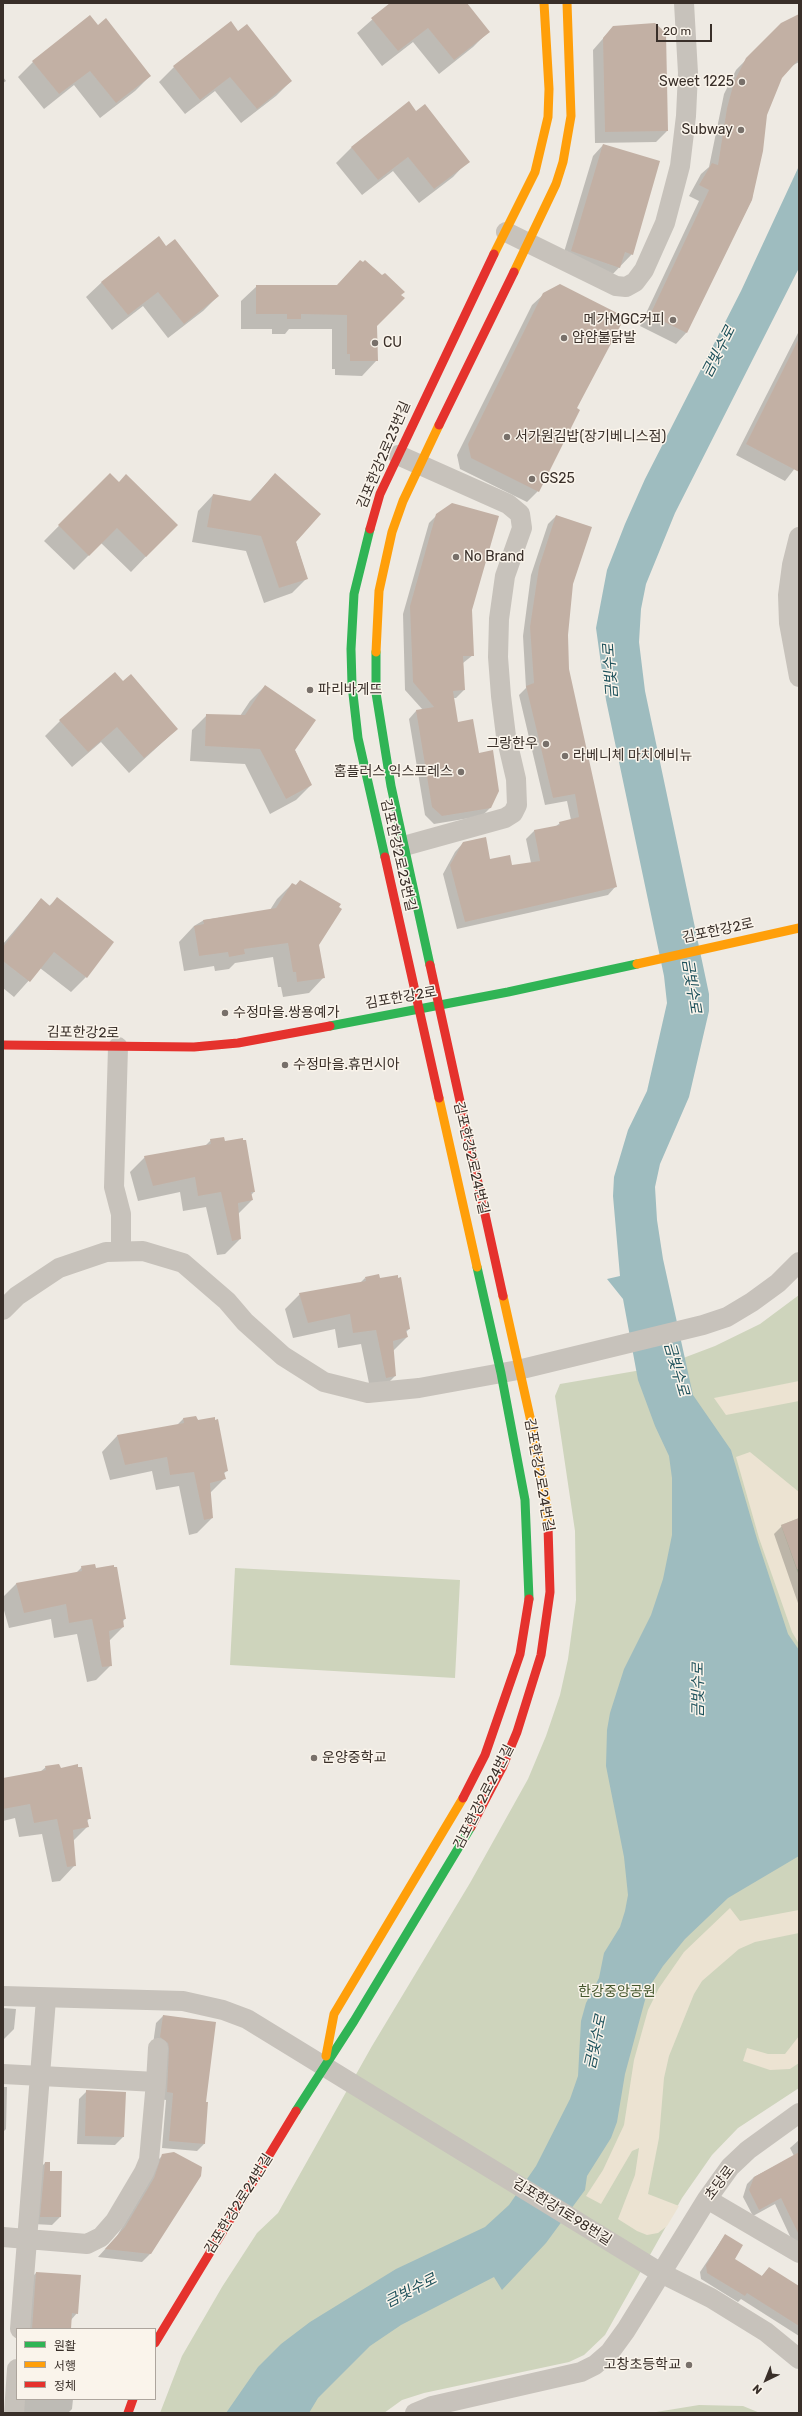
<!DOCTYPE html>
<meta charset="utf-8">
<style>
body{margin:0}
#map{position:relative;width:802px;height:2416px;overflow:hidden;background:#eeeae3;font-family:Rubik,"Noto Sans KR",sans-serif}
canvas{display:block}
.frame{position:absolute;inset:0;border:4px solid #392f29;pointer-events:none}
.legend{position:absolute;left:16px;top:2328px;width:140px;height:72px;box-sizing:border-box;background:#faf4eb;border:1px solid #ada59d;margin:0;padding:5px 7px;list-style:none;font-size:12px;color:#392f29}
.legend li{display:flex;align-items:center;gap:8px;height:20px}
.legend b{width:20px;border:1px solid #ada59d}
.north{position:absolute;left:746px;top:2360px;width:40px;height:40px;-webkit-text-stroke:3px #faf4eb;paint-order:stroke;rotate:223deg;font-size:11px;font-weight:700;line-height:16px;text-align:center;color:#392f29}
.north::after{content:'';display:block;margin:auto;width:14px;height:18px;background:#392f29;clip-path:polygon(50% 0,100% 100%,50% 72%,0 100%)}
.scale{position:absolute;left:656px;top:24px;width:56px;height:18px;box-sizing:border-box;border:2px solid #392f29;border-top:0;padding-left:5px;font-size:12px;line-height:14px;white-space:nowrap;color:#392f29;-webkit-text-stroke:3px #faf4eb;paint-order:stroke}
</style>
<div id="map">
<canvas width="802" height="2416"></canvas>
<div class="frame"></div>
<ul class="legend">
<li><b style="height:5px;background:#30b455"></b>원활</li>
<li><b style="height:5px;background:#ff9f0a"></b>서행</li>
<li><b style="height:5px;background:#e5322d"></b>정체</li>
</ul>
<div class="north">N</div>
<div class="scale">20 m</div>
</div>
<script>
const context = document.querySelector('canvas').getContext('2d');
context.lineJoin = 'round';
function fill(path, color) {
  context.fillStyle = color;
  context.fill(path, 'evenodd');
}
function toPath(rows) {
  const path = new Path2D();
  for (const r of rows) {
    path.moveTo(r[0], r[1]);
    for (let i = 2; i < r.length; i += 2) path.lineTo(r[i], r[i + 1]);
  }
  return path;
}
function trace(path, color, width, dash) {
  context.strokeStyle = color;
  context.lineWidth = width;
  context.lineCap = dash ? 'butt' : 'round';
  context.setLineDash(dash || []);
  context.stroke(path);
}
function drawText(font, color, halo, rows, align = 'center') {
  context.font = font + ' Rubik,"Noto Sans KR",sans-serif';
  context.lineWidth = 3;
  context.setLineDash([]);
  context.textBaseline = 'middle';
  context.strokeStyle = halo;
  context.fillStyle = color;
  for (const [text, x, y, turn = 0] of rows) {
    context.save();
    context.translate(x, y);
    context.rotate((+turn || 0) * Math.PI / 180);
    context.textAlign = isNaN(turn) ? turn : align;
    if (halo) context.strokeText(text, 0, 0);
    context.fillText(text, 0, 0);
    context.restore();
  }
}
fill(toPath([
 [799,1295,799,2088,738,2128,712,2155,682,2198,605,2335,584,2355,569,2362,424,2393,402,2400,384,2413,160,2413,182,2356,222,2287,257,2233,278,2213,372,2046,470,1883,528,1779,546,1736,560,1695,568,1659,576,1600,575,1531,555,1396,560,1384,653,1368,678,1360,715,1346,760,1324],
 [235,1568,460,1580,455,1678,230,1665],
 [699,2405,743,2406,760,2413,650,2413]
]), '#ced4bc');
fill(toPath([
 [799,1381,799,1401,726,1415,714,1398],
 [750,1452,799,1492,799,1518,781,1525,799,1576,799,1644,792,1632,759,1538,736,1457],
 [730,1908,740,1921,799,1910,799,1933,755,1942,739,1949,702,1981,694,1994,669,2056,664,2078,659,2138,648,2194,679,2206,667,2226,658,2233,647,2235,637,2231,618,2219,635,2175,639,2148,632,2151,601,2204,586,2196,603,2170,624,2125,634,2060,648,2010,659,1988,684,1952],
 [799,2036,799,2063,790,2069,770,2070,743,2061,747,2048,768,2054,785,2054]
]), '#ece3d2');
fill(toPath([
 [799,166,799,268,675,513,646,584,641,609,639,642,645,691,709,994,709,1011,689,1097,660,1164,655,1187,657,1220,663,1259,693,1395,731,1450,757,1539,788,1634,799,1650,799,1856,728,1898,685,1939,663,1966,648,1989,625,2074,617,2122,611,2138,587,2176,585,2190,546,2243,502,2290,494,2277,401,2325,370,2346,318,2398,309,2413,226,2413,258,2367,281,2344,310,2322,396,2269,485,2227,509,2205,536,2166,570,2099,578,2076,581,2021,586,2003,599,1978,604,1953,620,1927,625,1911,628,1895,624,1857,606,1766,607,1730,610,1713,624,1669,651,1615,663,1579,672,1535,672,1478,669,1456,655,1426,638,1380,623,1299,607,1279,620,1276,613,1196,614,1177,628,1130,647,1091,667,1003,664,976,606,700,596,628,607,570,625,524,645,479,741,291]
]), '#9ebcbf');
fill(toPath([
 [391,3,465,3,488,32,473,47,439,74,413,42,382,66,357,33],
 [799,15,799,62,788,68,781,78,766,114,752,199,686,333,676,344,640,326,699,201,689,196,701,174,709,167,724,94,736,70,781,24],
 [614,26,667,131,656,142,595,143,593,50],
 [98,27,150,76,135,91,100,118,74,85,44,109,18,77,33,62],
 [238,32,291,81,276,96,241,123,215,91,185,114,159,82,174,67],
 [3,77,6,81,3,83],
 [416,112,468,161,453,177,419,203,393,171,362,195,336,163,352,147],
 [603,145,632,254,609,278,561,262,593,156],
 [166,247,218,296,203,311,168,338,143,306,112,330,86,297,102,282],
 [257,286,336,286,376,326,377,360,362,376,335,375,335,369,332,369,332,329,289,329,285,334,272,334,272,329,241,329,241,301],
 [544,294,575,408,538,491,527,502,460,469,457,455,532,305],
 [799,331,799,463,785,481,736,455],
 [110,474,119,484,176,525,131,572,101,543,74,570,44,541],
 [275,474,307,578,292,593,264,603,246,551,192,542,198,511,213,495,249,502],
 [437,515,471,610,473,655,463,663,464,690,456,698,453,698,457,723,490,808,482,816,434,824,425,815,409,719,416,711,423,710,405,690,403,614,429,523],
 [556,516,572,584,567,635,568,669,616,886,608,895,457,929,443,874,455,852,463,843,489,860,511,866,531,863,526,839,534,831,555,827,560,823,571,820,567,801,545,805,519,695,526,688,523,636,531,575,548,524],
 [122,683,177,729,129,773,101,742,72,767,45,736,60,721],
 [265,686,311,785,296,800,270,814,245,764,190,761,192,730,207,715,240,716,250,701],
 [300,881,318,945,324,977,309,993,283,997,281,987,278,987,273,957,235,963,229,969,215,971,214,966,184,971,179,942,194,926,204,920,270,910,277,899,292,884,295,886],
 [41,899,49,906,57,899,86,977,71,992,40,968,14,997,3,988,3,944],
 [211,1140,254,1192,251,1195,252,1200,238,1214,240,1239,225,1254,217,1255,206,1207,183,1211,180,1192,138,1201,130,1172,145,1157,205,1146],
 [365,1278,409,1329,406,1332,407,1337,393,1351,395,1376,380,1391,371,1393,361,1344,338,1348,335,1329,293,1338,285,1309,300,1294,360,1283],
 [196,1417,227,1471,223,1474,224,1479,210,1493,212,1518,197,1533,189,1535,179,1486,156,1490,152,1471,110,1480,102,1452,117,1436,177,1425,183,1419],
 [799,1519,799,1606,774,1534,782,1526],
 [82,1567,96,1569,125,1619,122,1622,123,1627,109,1641,111,1665,96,1680,87,1682,77,1634,54,1638,51,1619,9,1628,3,1607,3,1597,16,1584,76,1573],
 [46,1767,60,1769,90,1818,86,1822,88,1826,73,1841,75,1865,60,1881,52,1882,42,1834,19,1837,15,1818,3,1821,3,1779,40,1772],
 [3,2008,16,2009,14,2029,3,2040],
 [163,2016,205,2103,204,2144,197,2151,162,2148,166,2100,160,2099,153,2044,156,2023],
 [3,2087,7,2087,6,2129,3,2132],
 [87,2091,123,2137,115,2145,77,2144,79,2099],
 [799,2140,799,2246,795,2247,775,2204,753,2216,743,2197,747,2184,754,2177,794,2156,790,2148],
 [161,2157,150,2254,142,2262,98,2257,117,2236,146,2187,153,2165],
 [45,2163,60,2217,52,2225,33,2224,37,2171],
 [725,2235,733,2259,761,2277,769,2268,799,2287,799,2336,741,2299,738,2302,701,2279,700,2272],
 [36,2273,77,2313,71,2320,70,2329,25,2329,29,2280],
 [20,2399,73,2399,72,2409,68,2413,19,2413]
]), '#0003');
fill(toPath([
 [390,3,467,3,490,32,454,60,428,28,398,51,371,18],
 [799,14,799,59,782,78,767,115,763,151,752,200,687,333,650,315,709,190,699,185,712,163,718,165,727,108,734,82,746,58,781,23],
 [90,15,98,25,106,18,151,76,116,103,90,71,59,94,32,61],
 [231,21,238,31,247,24,292,81,257,109,230,77,200,100,173,66],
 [655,23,666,33,668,131,605,132,603,38,613,26],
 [409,101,416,111,425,104,470,162,434,189,408,157,378,180,351,147],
 [603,144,660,161,633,255,625,252,620,268,571,251],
 [159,236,166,246,175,239,219,296,184,324,158,292,128,315,101,282],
 [360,260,363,262,365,260,382,275,385,273,405,292,401,295,405,298,377,326,378,361,350,361,350,354,347,354,347,315,301,314,301,319,287,319,287,314,256,314,256,285,337,285],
 [560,284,625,317,577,408,580,410,539,492,471,458,468,444,543,293],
 [799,338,799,472,746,444],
 [110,473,119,482,126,474,178,525,146,557,117,528,89,556,58,525],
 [275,473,321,514,296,542,308,579,279,588,261,536,207,527,213,494,251,501],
 [452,503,499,516,472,610,474,656,463,656,465,690,453,691,458,722,473,719,479,753,493,750,499,791,491,808,442,816,432,807,416,710,434,707,413,682,410,606,436,514],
 [556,515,592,527,573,584,568,635,569,669,617,887,465,922,450,865,463,842,486,837,490,859,510,855,512,865,540,861,534,830,560,825,559,822,579,817,575,794,553,798,526,686,534,683,530,627,539,567],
 [115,672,123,681,131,674,178,729,144,758,117,727,88,752,59,720],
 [265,685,316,720,295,750,312,785,286,799,260,749,205,746,206,714,245,715],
 [300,880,341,904,339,907,342,909,319,945,325,978,297,982,296,972,293,972,288,943,244,949,245,954,229,957,228,952,199,956,194,926,204,924,203,920,276,908,292,883,296,885],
 [57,897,114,942,87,978,54,952,30,982,3,961,3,947,41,898,50,906],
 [224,1137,225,1141,243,1138,243,1140,246,1140,255,1192,251,1192,253,1200,238,1203,241,1239,232,1241,221,1192,198,1196,195,1177,153,1186,144,1156,211,1144,210,1139],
 [379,1274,380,1278,398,1275,398,1278,401,1277,410,1329,406,1330,408,1337,393,1341,396,1376,386,1378,376,1330,353,1333,350,1314,308,1323,299,1293,366,1281,365,1277],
 [196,1416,198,1420,215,1417,215,1420,218,1419,228,1471,224,1472,226,1479,210,1483,213,1518,204,1520,194,1472,170,1475,167,1457,125,1465,117,1435,184,1423,183,1418],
 [799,1518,799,1569,797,1569,781,1525],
 [95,1564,96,1568,114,1565,114,1567,117,1567,126,1619,123,1619,124,1627,109,1631,112,1666,102,1667,92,1619,69,1623,66,1604,24,1613,16,1583,82,1571,81,1566],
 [59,1764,61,1768,78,1764,78,1767,82,1767,91,1819,87,1819,89,1827,73,1830,76,1866,67,1867,57,1819,34,1823,30,1804,3,1809,3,1778,46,1770,45,1766],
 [163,2015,216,2022,206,2102,208,2102,205,2144,169,2141,173,2093,167,2092,169,2049,168,2043,160,2037],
 [86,2090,126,2092,124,2137,85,2136],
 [174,2152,202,2167,201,2176,151,2254,105,2249,125,2227,154,2178,162,2154],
 [799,2152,799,2235,781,2198,759,2210,749,2190,754,2177],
 [45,2162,50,2162,50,2171,62,2171,61,2217,40,2217],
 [725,2234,743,2245,735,2259,762,2276,769,2267,799,2286,799,2326,747,2293,745,2296,707,2273,706,2265],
 [36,2272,81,2275,78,2314,72,2313,71,2329,32,2329]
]), '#c2b0a4');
trace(toPath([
 [506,232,616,286,626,287,635,282,644,270,665,223,680,166,686,116,688,73,684,3],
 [398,455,508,504,520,514,522,528,505,576,499,619,498,657,501,696,506,736,516,779,517,805,513,813,505,818,404,846],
 [799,537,792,565,788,595,789,623,799,677],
 [118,1047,114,1187,121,1214,121,1251],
 [3,1310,17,1296,59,1268,106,1252,143,1251,183,1263,227,1301,245,1322,283,1356,324,1382,368,1393,419,1388,518,1370,703,1325,727,1317,752,1302,778,1283,799,1262],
 [3,1996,183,2001,223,2010,247,2019,661,2273,711,2298,766,2332,799,2359],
 [3,2074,156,2082,149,2160,144,2172,115,2221,101,2237,87,2244,3,2237],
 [156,2082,158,2048],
 [707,2199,799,2253],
 [20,2329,46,1999],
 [14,2413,17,2369],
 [415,2413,432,2406,581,2372,595,2365,610,2352,626,2330,707,2199,730,2167,748,2150,799,2113]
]), '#c7c2bb', 20);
trace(toPath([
 [370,529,354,594,351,649,352,685,358,738,385,857],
 [376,652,376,693,391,786,430,965],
 [330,1026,508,992,637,964],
 [477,1267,501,1373,525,1500,529,1599],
 [296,2111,354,2021,471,1827]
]), '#30b455', 9);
trace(toPath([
 [494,254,535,172,548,117,549,89,544,3],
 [514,272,556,184,563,162,571,116,567,3],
 [376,652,379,591,392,532,403,501,439,425],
 [637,964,799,928],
 [439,1098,477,1267],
 [503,1296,534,1435,547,1507,548,1527],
 [326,2056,334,2014,463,1798]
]), '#ff9f0a', 9);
trace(toPath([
 [439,425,514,272],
 [370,529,380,494,494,254],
 [385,857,439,1098],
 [430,965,503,1296],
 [3,1045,194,1047,238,1043,330,1026],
 [463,1798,485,1755,520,1654,529,1599],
 [471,1827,502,1768,517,1732,541,1655,550,1592,548,1527],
 [155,2343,296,2111],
 [128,2413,133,2399]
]), '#e5322d', 9);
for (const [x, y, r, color] of [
 [742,82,4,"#78706a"],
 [741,130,4,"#78706a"],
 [673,320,4,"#78706a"],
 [564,338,4,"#78706a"],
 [375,343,4,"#78706a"],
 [507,437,4,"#78706a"],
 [532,479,4,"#78706a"],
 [456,557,4,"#78706a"],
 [310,690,4,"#78706a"],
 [546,744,4,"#78706a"],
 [565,756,4,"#78706a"],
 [461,772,4,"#78706a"],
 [225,1013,4,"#78706a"],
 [285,1065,4,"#78706a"],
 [314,1758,4,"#78706a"],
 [689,2365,4,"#78706a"]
]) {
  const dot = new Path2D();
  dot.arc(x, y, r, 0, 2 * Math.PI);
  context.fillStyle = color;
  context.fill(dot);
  trace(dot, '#faf4eb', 1.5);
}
drawText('14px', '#392f29', '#faf4eb', [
 ["Sweet 1225",734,82,"right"],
 ["Subway",733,130,"right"],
 ["메가MGC커피",665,320,"right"],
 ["얌얌불닭발",572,338],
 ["CU",383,343],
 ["서가원김밥(장기베니스점)",515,437],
 ["GS25",540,479],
 ["No Brand",464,557],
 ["파리바게뜨",318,690],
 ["그랑한우",538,744,"right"],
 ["라베니체 마치에비뉴",573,756],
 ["홈플러스 익스프레스",453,772,"right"],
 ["수정마을.쌍용예가",233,1013],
 ["수정마을.휴먼시아",293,1065],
 ["운양중학교",322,1758],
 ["고창초등학교",681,2365,"right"]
], 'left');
drawText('14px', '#392f29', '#faf4eb', [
 ["김포한강2로23번길",384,455,-67],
 ["김포한강2로23번길",398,855,77],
 ["김포한강2로",718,931,-12],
 ["김포한강2로",401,998,-10],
 ["김포한강2로",83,1033,1],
 ["김포한강2로24번길",471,1158,77],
 ["김포한강2로24번길",539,1475,80],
 ["김포한강2로24번길",484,1797,-63],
 ["초당로",720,2183,-53],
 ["김포한강2로24번길",239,2204,-58],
 ["김포한강1로98번길",562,2212,32]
]);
drawText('14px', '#44572d', '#faf4eb', [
 ["한강중앙공원",617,1992]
]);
drawText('italic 15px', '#1e515b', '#faf4eb', [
 ["금빛수로",719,352,-63],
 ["금빛수로",611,671,-94],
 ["금빛수로",691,986,81],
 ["금빛수로",676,1369,74],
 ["금빛수로",699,1690,-90],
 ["금빛수로",596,2042,-78],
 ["금빛수로",411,2291,-27]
]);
</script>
